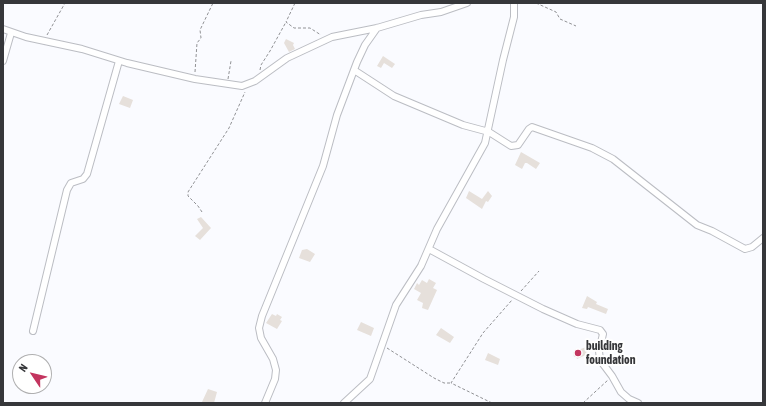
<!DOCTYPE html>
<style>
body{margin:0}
#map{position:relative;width:766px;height:406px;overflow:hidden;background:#fafbff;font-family:"Asap Condensed",sans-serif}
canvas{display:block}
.frame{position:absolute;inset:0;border:4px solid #36373a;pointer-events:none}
.north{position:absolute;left:12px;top:354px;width:40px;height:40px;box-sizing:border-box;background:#fff;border:1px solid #afafb0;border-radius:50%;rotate:305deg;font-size:11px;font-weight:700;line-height:16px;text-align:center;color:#36373a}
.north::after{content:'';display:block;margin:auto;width:14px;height:18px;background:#c3355f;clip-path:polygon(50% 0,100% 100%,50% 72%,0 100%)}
</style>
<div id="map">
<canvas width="766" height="406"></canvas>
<div class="frame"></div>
<div class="north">N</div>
</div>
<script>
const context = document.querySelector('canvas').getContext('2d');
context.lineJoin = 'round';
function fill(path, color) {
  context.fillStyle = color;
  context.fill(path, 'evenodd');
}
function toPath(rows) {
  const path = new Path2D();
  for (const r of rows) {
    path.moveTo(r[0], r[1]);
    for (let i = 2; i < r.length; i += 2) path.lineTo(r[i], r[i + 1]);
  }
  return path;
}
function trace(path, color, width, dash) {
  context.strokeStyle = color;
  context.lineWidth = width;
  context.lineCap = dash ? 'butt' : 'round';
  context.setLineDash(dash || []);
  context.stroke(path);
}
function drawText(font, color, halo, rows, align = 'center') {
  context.font = font + ' "Asap Condensed",sans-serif';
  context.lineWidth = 4;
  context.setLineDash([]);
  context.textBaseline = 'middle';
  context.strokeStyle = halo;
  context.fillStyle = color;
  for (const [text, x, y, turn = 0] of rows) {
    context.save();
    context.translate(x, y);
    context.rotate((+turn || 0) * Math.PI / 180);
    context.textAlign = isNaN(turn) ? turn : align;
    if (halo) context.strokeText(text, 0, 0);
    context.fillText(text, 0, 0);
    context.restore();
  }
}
fill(toPath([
 [286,39,294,43,293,45,295,49,289,52,284,43],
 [383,56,395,64,392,68,384,63,381,68,377,66],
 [123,96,133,100,130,108,119,104],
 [521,152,540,163,536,169,527,163,525,163,522,169,515,165],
 [469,191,482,199,488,191,492,196,488,202,486,201,482,209,466,198],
 [201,217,211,228,200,240,195,236,203,228,197,219],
 [307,249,315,254,310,262,299,258,302,250],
 [429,279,436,283,433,288,437,290,428,310,422,308,423,303,417,300,421,293,414,289,417,283,419,285,422,280,427,283],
 [587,296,597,302,596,304,608,309,606,314,588,307,587,309,582,308],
 [272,314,276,316,277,314,282,317,280,320,282,321,277,329,266,323],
 [361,322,374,328,371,336,357,330],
 [441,328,454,337,450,343,436,335],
 [586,347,588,354,577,359,576,356,574,357,573,352],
 [488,353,500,359,498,365,485,360],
 [208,389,217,392,214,403,202,402]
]), '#e6e0db');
const minor = toPath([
 [3,29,26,37,82,49,127,63,195,79,242,86,255,81,287,58,332,37,377,28,421,15,441,12,467,3],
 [3,61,11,33],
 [354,70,394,96,463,125,489,132,511,146,518,145,529,129,532,127,592,148,613,159,697,225,712,231,745,249,752,247,763,238],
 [429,249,484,279,543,309,577,324,600,330,603,334,599,351,600,360,612,376,621,392,629,399,638,403],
 [33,331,67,190,71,183,83,179,87,174,119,61],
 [265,403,275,379,276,370,273,359,261,338,259,328,262,316,323,166,337,115,357,62,365,45,377,28],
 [344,403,370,379,396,305,421,266,437,229,485,143,503,60,514,17,514,3]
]);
trace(minor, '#bbbdc3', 8);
trace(toPath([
 [295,3,286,22,294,28,310,28,321,35],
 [536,3,556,12,560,19,576,26],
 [47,35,65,3],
 [260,70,261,65,270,51,286,22],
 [195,72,197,43,201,38,200,30,213,3],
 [228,79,231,61],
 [202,212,198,206,188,196,188,192,229,128,245,92],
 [521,291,539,271],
 [387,348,434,378,444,383,450,383],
 [492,403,451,383,483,333,512,300],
 [583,403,608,380]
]), '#909194', 1, [3, 2]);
trace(minor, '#fff', 6);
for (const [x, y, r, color] of [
 [578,353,4,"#c3355f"]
]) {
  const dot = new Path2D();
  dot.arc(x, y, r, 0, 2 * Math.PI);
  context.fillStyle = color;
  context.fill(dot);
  trace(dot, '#fff', 1.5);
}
drawText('bold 12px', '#36373a', '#fff', [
 ["building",586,346],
 ["foundation",586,360]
], 'left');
</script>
